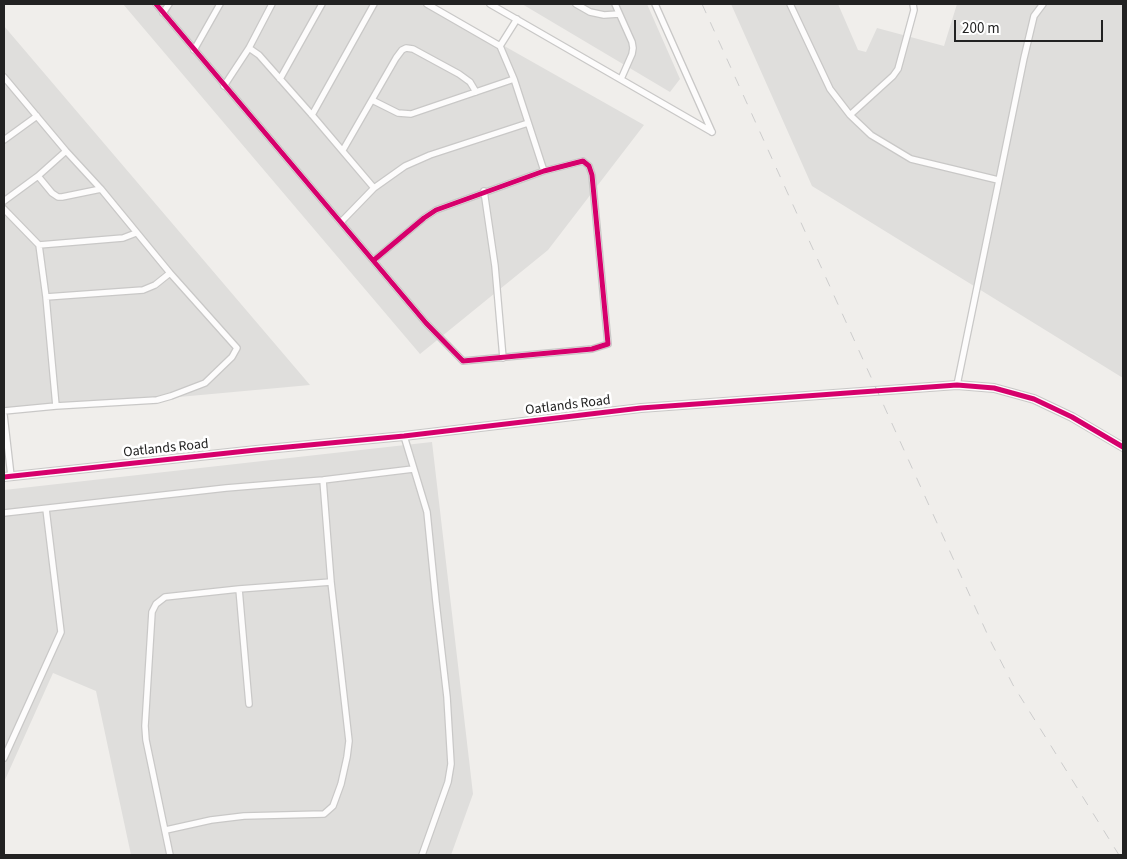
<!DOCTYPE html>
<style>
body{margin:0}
#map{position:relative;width:1127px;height:859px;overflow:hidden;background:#f0eeeb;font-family:"Source Sans 3",sans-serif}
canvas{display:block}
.frame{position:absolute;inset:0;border:5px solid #222;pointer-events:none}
.scale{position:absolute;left:954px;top:20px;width:149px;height:22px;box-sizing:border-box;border:2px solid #222;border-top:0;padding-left:6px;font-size:15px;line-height:18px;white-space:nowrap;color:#222;-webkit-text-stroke:4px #fff;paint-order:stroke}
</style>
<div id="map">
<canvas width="1127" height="859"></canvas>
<div class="frame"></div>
<div class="scale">200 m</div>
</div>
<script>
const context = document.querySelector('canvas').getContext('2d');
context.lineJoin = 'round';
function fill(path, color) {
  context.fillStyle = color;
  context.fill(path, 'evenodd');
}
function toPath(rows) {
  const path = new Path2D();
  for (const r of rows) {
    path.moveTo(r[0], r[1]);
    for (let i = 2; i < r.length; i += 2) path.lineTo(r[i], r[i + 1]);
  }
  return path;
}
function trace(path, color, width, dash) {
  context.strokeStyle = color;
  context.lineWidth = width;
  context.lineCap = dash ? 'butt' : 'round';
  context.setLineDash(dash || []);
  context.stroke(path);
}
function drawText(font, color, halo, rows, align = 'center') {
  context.font = font + ' "Source Sans 3",sans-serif';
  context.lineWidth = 5;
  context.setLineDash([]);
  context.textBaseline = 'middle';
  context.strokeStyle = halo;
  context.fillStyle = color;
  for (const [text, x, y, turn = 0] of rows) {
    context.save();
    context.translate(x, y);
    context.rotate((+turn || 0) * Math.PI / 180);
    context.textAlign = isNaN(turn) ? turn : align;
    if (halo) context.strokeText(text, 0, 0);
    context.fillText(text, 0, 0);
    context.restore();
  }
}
fill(toPath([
 [123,4,430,4,644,125,548,250,420,354],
 [522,4,647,4,680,79,670,92],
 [731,4,838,4,858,50,866,52,877,28,944,46,957,4,1123,4,1123,378,812,186],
 [4,26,310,385,4,413],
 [432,442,473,794,451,855,131,855,96,691,53,673,4,782,4,490]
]), '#dfdedc');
const minor = toPath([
 [156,4,426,323,463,361,592,349,608,344,592,175,589,166,583,161,544,171,436,210,424,218,374,260],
 [427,4,500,46,514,79,544,171],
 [490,4,712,132],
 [576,4,590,12,604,15,619,14],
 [615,4,632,42,633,48,632,54,621,79],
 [655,4,712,132],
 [790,4,830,89,850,115,871,135,911,159,998,180],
 [163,13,169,4],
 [500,46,517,19],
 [249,48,259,55,312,115,374,188,341,222],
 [194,50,220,4],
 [4,77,66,151,101,189,170,273,237,348,232,357,205,383,171,396,157,400,56,406],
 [280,79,322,4],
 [224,86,249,48,272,4],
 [372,100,398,113,411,114,514,79],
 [312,115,374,4],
 [850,115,893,76,898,69,914,10,913,4],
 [4,140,37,116],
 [343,150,396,58,402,50,406,48,413,49,459,74,470,82,476,92],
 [38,176,52,193,58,197,62,197,101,189],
 [374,188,405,166,430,155,528,123],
 [484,191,495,266,503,358],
 [4,201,38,176,66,151],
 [4,209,39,245,46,297,56,406,4,411],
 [39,245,123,238,136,233],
 [46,297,143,290,155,285,170,273],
 [957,385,1024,58,1034,16,1043,4],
 [4,415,11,476],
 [404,436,427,512,436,602,447,697,451,764,448,782,422,855],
 [4,513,226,488,323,480,413,469],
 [239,589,249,704],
 [4,758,61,632,46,509],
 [166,830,211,820,244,816,324,814,333,806,341,784,347,757,349,741,331,582,323,480],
 [170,855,146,740,145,726,152,612,156,604,165,597,239,589,331,582]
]);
const tertiary = toPath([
 [4,477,256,450,404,436,641,408,957,385,994,388,1034,399,1072,417,1123,447]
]);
trace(minor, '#c9c8c7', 8);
trace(tertiary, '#c9c8c7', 10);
trace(minor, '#fdfcfc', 5.5);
trace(tertiary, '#fdfcfc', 8);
trace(toPath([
 [702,4,990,640,1013,685,1119,855]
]), '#ccc', 1, [10, 10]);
trace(toPath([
 [156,4,426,323,463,361,592,349,608,344,592,175,589,166,583,161,544,171,436,210,424,218,374,260],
 [4,477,256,450,404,436,641,408,957,385,994,388,1034,399,1072,417,1123,447]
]), '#d6006c', 5);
drawText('14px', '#222', '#fff', [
 ["Oatlands Road",568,406,-7],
 ["Oatlands Road",166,449,-6]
]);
</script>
